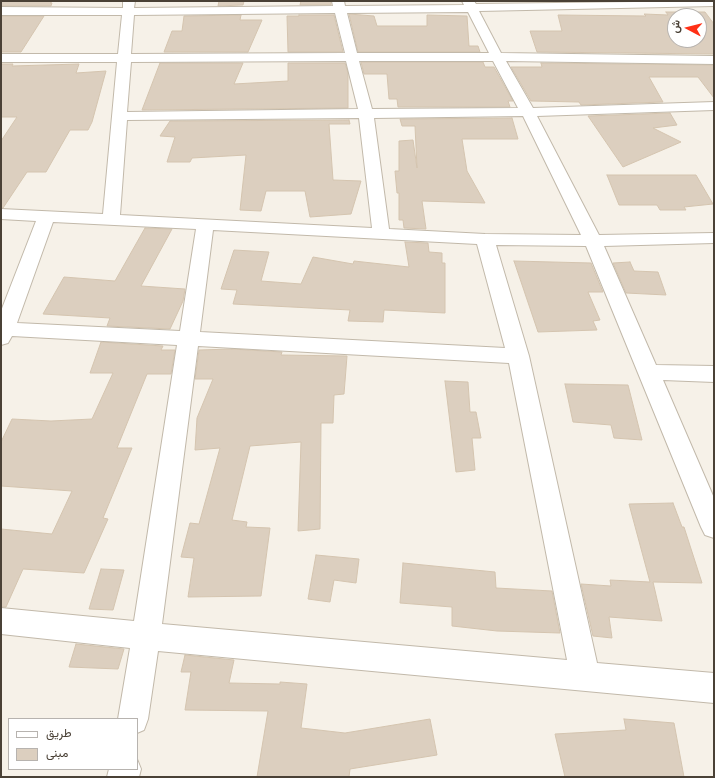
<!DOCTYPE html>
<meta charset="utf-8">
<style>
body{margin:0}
#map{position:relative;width:715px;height:778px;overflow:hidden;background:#f6f1e8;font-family:Karla,Vazirmatn,sans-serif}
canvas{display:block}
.frame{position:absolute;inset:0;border:2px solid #4a4136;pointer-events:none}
.legend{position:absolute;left:8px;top:718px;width:130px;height:52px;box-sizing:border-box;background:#fff;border:1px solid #b7b3af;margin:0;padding:5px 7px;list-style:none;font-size:12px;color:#4a4136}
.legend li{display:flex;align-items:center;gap:8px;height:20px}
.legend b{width:20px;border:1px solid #b7b3af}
.north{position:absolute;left:667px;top:8px;width:40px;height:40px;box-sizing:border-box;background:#fff;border:1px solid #b7b3af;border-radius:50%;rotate:277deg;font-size:11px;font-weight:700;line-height:16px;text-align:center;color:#4a4136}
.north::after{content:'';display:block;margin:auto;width:14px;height:18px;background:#ff3016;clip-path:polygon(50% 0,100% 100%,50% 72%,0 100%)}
</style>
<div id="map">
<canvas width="715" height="778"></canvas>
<div class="frame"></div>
<ul class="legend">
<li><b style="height:5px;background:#fff"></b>طريق</li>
<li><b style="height:11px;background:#dccfbf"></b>مبنى</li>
</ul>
<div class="north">ش</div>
</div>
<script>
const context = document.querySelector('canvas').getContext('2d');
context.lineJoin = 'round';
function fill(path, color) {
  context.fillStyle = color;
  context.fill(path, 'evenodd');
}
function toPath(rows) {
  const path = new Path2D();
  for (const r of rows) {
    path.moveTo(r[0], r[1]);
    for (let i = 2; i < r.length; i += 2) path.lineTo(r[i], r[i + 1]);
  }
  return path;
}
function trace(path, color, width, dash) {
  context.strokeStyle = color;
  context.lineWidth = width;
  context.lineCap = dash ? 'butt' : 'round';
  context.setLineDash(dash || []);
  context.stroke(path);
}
const building = toPath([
 [1,1,53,1,50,3,52,3,51,6,1,6,1,1],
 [219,1,244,1,243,5,218,6,219,1],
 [301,1,331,1,331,5,300,5,301,1],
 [666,12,705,12,714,24,714,54,537,52,530,31,562,31,558,15,646,16,644,14,668,15,666,12],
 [675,16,699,16,699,40,675,40,675,16],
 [349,14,374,16,377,26,427,26,427,15,467,16,469,46,478,46,480,52,358,52,349,14],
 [241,15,240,20,262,20,248,52,164,52,172,31,182,31,184,16,241,15],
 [299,15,334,15,343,52,288,52,287,16,299,16,299,15],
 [1,16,44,16,21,52,1,52,1,16],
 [361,62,483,62,485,67,494,67,513,101,508,101,510,107,398,107,397,99,389,99,387,74,364,74,361,62],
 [160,63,243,63,234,84,288,81,288,63,345,63,348,73,348,108,142,110,160,63],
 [541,63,714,65,714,98,698,77,649,77,663,102,581,105,579,102,531,101,511,67,542,67,541,63],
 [1,64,13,64,12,66,79,64,76,73,106,71,92,122,88,130,70,130,46,172,27,172,3,208,1,208,1,141,17,117,1,117,1,64],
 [670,113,677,125,653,128,681,142,623,167,588,116,670,113],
 [512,118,518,139,462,139,467,171,485,203,422,201,426,229,404,228,403,220,399,220,399,193,397,193,395,171,399,171,399,141,413,140,417,168,415,126,402,126,400,119,512,118],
 [349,120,350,124,329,124,333,180,361,181,351,214,310,217,305,191,266,191,261,211,240,210,246,155,192,158,190,162,167,162,175,137,160,136,170,121,349,120],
 [607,175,696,175,713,204,684,207,686,210,660,210,657,205,619,205,607,175],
 [145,228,172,229,141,286,185,289,183,301,170,329,107,326,110,318,43,314,64,277,115,281,145,228],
 [405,242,428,243,429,252,442,253,442,263,445,263,445,313,384,310,383,322,348,321,350,310,233,304,237,290,221,289,234,250,269,252,261,281,301,284,313,257,353,264,354,261,409,267,405,242],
 [514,261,591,263,603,292,588,292,600,320,593,321,597,330,538,332,514,261],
 [630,262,634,271,658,272,666,295,626,293,613,263,630,262],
 [101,342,163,346,161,350,175,350,171,374,147,374,117,448,132,448,103,518,108,519,84,573,23,569,6,607,1,607,1,529,52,534,72,491,1,486,1,442,12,419,51,421,92,419,113,373,90,373,101,342],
 [232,349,282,352,281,355,347,356,344,394,334,395,333,423,321,423,320,529,298,531,301,442,250,446,232,520,247,522,246,527,270,528,261,596,188,597,194,558,181,557,190,523,199,524,220,448,195,450,197,418,213,379,195,379,199,350,232,349],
 [445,381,468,382,470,412,476,412,481,438,472,438,475,470,456,472,445,381],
 [565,384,628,385,642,440,614,438,611,425,573,422,565,384],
 [673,503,682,527,684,527,702,583,653,582,662,621,609,617,612,638,593,636,581,584,611,586,610,580,650,582,629,504,673,503],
 [316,555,359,559,356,583,334,580,330,602,308,599,316,555],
 [403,563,495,572,496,588,552,591,560,633,497,631,452,626,452,607,400,603,403,563],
 [101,569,124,570,113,610,89,609,101,569],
 [76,644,124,649,118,669,69,667,76,644],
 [185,655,234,660,229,683,280,684,280,682,307,684,301,728,345,733,430,719,437,755,350,769,349,777,257,777,268,711,185,710,191,672,181,672,185,655],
 [624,719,674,723,684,777,565,777,555,734,626,730,624,719]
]);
fill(building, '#dccfbf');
trace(building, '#d4c4af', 1);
const minor = toPath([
 [123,1,135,1,134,8,333,6,332,1,344,1,345,6,464,5,462,1,474,1,476,4,714,1,714,6,479,11,501,53,714,56,714,64,506,61,533,108,714,102,714,110,537,116,599,235,714,233,714,243,604,246,656,365,714,366,714,382,663,380,714,498,714,538,705,535,701,527,586,246,496,245,529,356,597,663,714,673,714,703,158,651,148,719,144,730,137,733,137,719,118,719,130,648,1,634,1,608,134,621,177,345,12,336,8,343,1,345,1,311,36,221,1,219,1,209,103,214,117,62,1,62,1,54,118,54,122,15,1,15,1,7,123,8,123,1],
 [468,12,489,53,357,53,347,13,468,12],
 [335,13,345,53,131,54,134,15,335,13],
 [346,61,358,109,127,112,131,62,346,61],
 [359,61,493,61,518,108,372,109,359,61],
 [523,116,581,235,485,234,389,229,374,118,523,116],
 [359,118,372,228,120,215,127,120,359,118],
 [53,222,196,229,180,331,17,323,53,222],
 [213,230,477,244,505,348,200,332,213,230],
 [198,346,509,363,567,660,162,624,198,346],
 [137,759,141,769,139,777,107,777,109,769,137,769,137,759]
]);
trace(minor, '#c2b9aa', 2);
fill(minor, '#fff');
</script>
